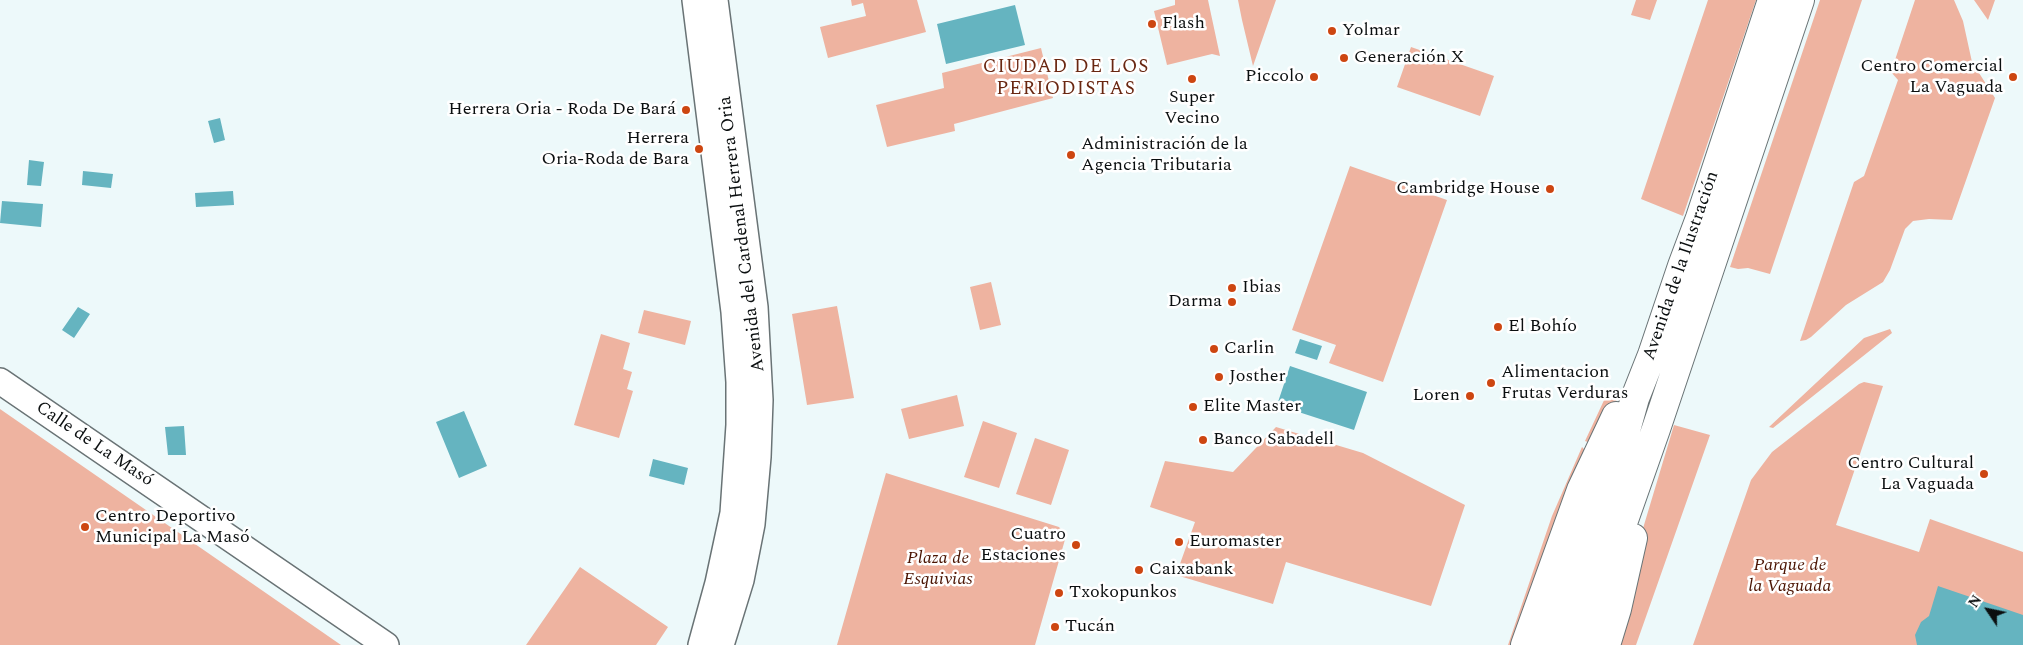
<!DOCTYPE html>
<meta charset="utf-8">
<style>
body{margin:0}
#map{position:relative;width:2023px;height:645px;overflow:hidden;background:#edf9fa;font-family:Spectral,serif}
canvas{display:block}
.north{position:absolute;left:1963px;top:585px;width:50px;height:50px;-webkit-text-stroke:4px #fff;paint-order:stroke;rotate:304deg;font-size:14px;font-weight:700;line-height:20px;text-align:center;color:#0b0f10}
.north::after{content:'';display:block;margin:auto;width:18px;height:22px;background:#0b0f10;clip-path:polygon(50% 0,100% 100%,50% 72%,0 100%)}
</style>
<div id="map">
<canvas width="2023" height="645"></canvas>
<div class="north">N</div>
</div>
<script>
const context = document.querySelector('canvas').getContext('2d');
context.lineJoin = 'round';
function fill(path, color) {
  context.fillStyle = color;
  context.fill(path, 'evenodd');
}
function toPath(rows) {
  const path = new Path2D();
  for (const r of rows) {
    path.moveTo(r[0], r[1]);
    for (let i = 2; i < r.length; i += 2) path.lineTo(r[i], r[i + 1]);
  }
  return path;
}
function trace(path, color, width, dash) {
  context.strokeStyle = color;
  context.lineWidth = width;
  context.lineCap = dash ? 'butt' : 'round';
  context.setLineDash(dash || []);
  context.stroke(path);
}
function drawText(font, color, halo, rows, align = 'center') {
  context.font = font + ' Spectral,serif';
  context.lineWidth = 5;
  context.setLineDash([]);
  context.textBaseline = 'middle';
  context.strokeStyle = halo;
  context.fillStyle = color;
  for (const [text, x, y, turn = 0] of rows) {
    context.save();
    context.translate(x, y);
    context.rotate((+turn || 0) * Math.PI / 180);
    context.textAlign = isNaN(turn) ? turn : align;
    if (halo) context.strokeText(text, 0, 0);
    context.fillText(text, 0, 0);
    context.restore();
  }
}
fill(toPath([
 [851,0,917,0,926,32,828,58,820,27,866,16,863,3,852,6],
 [1175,0,1208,0,1220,56,1212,54,1167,65,1154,11,1175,5],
 [1238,0,1276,0,1253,66,1242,20],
 [1636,0,1657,0,1650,20,1631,15],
 [1708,0,1756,0,1683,216,1641,199],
 [1820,0,1862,0,1770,274,1748,268,1738,269,1730,267],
 [1915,0,1954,0,1963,21,1972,62,1995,98,1952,220,1929,219,1913,221,1905,229,1890,270,1883,282,1846,305,1811,337,1806,340,1800,341,1854,182,1864,176,1898,80,1891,72],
 [1974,0,1995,0,1988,20],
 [1411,47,1494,76,1480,116,1397,87],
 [1041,48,1053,98,954,124,955,131,887,147,876,105,944,88,942,73],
 [1350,166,1447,200,1383,382,1329,363,1336,345,1292,330],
 [991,282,1001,325,980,330,970,287],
 [837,306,854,398,807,405,792,314],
 [644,310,691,321,685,345,638,333],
 [1890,329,1892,333,1773,428,1769,427,1864,338],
 [601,334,630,343,623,369,632,372,627,389,633,391,619,438,574,425],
 [1864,382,1883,386,1836,525,1919,552,1930,519,2023,552,2023,645,1693,645,1751,480,1772,452,1859,384],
 [957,395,964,426,909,439,901,409],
 [1606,396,1617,399,1593,444,1585,441],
 [0,409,341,645,0,645],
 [983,421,1017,433,999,488,964,477],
 [1674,425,1710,435,1636,645,1608,645],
 [1276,427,1363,453,1465,505,1431,606,1286,562,1273,604,1176,575,1195,522,1150,507,1165,461,1233,472],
 [1035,438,1069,450,1051,505,1016,494],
 [1582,447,1586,451,1516,645,1508,645,1552,516],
 [886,473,1059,527,1066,536,1035,645,837,645],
 [580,567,668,627,656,645,526,645]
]), '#eeb3a0');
fill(toPath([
 [1015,5,1025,45,946,64,937,24],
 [220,118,225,140,214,143,208,121],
 [29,160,44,162,41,186,27,185],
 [83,171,113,174,111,188,82,185],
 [233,191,234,205,196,207,195,193],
 [2,201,43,204,41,227,0,223],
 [78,307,90,314,74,338,62,330],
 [1300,339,1322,346,1317,360,1295,353],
 [1290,366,1367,392,1354,430,1277,405],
 [464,411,487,466,459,478,436,422],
 [184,426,186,455,168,455,165,427],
 [653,459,688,468,684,485,649,476],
 [1938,586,2023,615,2023,645,1917,645,1915,635,1921,622,1929,616]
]), '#65b4c0');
const secondary = toPath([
 [695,0,734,312,739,382,739,425,733,513,718,583,701,645],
 [715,0,755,307,760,400,758,457,752,524,741,580,721,645],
 [0,381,386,645]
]);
const highway = toPath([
 [1525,645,1581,490,1616,416],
 [1552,645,1623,441,1635,398,1652,355,1682,266,1700,218,1772,0],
 [1580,645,1656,429,1800,0],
 [1606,645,1617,609,1633,538]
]);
trace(secondary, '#697375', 28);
trace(highway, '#697375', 30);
trace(secondary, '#fff', 25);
trace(highway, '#fff', 28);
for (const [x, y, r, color] of [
 [1152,24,5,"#cd4611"],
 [1332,31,5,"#cd4611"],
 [1344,58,5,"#cd4611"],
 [1314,77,5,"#cd4611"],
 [2013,77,5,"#cd4611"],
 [1192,79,5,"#cd4611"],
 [686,110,5,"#cd4611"],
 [699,149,5,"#cd4611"],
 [1071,155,5,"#cd4611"],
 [1550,189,5,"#cd4611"],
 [1232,288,5,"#cd4611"],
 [1232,302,5,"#cd4611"],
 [1498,327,5,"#cd4611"],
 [1214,349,5,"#cd4611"],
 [1219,377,5,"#cd4611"],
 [1491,383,5,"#cd4611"],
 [1470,396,5,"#cd4611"],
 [1193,407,5,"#cd4611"],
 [1203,440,5,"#cd4611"],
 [1984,474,5,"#cd4611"],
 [85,527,5,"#cd4611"],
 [1179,542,5,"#cd4611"],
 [1076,545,5,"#cd4611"],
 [1139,570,5,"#cd4611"],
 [1059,593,5,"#cd4611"],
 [1055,627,5,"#cd4611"]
]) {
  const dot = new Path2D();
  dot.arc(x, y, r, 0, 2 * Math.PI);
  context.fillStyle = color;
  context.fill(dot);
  trace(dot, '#fff', 2);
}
drawText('18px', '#0b0f10', '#fff', [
 ["Flash",1162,24],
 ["Yolmar",1342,31],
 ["Generación X",1354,58],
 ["Centro Comercial",2003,67,"right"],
 ["La Vaguada",2003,88,"right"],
 ["Piccolo",1304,77,"right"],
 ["Super",1192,98,"center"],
 ["Vecino",1192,119,"center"],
 ["Herrera Oria - Roda De Bará",676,110,"right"],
 ["Herrera",689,139,"right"],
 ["Oria-Roda de Bara",689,160,"right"],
 ["Administración de la",1081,145],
 ["Agencia Tributaria",1081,166],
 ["Cambridge House",1540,189,"right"],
 ["Ibias",1242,288],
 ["Darma",1222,302,"right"],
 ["El Bohío",1508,327],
 ["Carlin",1224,349],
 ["Alimentacion",1501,373],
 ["Frutas Verduras",1501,394],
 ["Josther",1229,377],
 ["Loren",1460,396,"right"],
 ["Elite Master",1203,407],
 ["Banco Sabadell",1213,440],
 ["Centro Cultural",1974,464,"right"],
 ["La Vaguada",1974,485,"right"],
 ["Centro Deportivo",95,517],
 ["Municipal La Masó",95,538],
 ["Cuatro",1066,535,"right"],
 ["Estaciones",1066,556,"right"],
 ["Euromaster",1189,542],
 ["Caixabank",1149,570],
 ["Txokopunkos",1069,593],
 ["Tucán",1065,627]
], 'left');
drawText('18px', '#0b0f10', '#fff', [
 ["Avenida del Cardenal Herrera Oria",743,234,-97],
 ["Avenida de la Ilustración",1682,266,-71],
 ["Calle de La Masó",94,445,34]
]);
drawText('italic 18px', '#4b1402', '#fff', [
 ["Plaza de",938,559],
 ["Esquivias",938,580],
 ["Parque de",1790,566],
 ["la Vaguada",1790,587]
]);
context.letterSpacing = '1px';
drawText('19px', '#692711', '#fff', [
 ["CIUDAD DE LOS",1066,68],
 ["PERIODISTAS",1066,90]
]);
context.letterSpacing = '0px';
</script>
